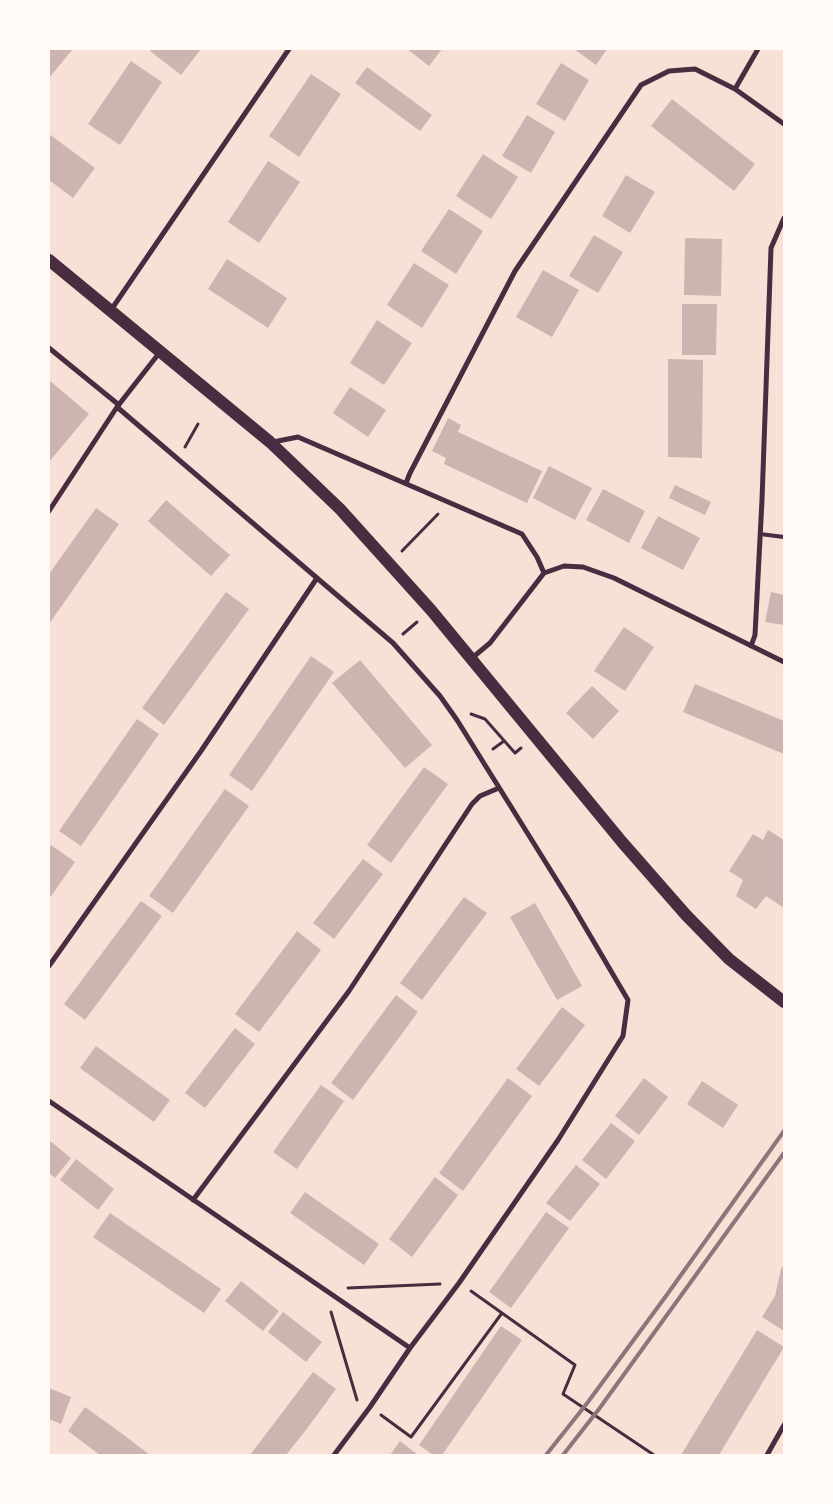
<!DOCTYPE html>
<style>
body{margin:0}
#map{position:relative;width:833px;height:1504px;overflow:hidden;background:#f7e1d7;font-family:Montserrat,sans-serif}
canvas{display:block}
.frame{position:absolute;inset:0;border:50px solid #fffaf5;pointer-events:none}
</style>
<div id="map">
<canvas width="833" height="1504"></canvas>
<div class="frame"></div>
</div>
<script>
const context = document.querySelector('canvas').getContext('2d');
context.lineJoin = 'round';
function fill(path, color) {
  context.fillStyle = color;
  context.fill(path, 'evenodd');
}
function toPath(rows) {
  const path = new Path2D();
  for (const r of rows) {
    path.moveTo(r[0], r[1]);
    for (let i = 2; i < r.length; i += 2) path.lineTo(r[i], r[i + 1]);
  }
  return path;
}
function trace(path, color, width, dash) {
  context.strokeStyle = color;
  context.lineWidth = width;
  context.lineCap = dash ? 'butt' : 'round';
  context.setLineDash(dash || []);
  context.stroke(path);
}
fill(toPath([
 [49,49,73,49,49,78],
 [152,49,201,49,181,75,150,51],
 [407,49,442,49,429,66],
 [574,49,607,49,596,65],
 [131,61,162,82,120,145,88,124],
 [561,63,589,80,565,121,536,104],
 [367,67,432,115,420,131,355,83],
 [311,74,341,94,299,157,269,136],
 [672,99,755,164,734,191,651,126],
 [527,115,555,132,531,173,502,156],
 [49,134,95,168,73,198,49,180],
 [483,154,518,177,491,219,456,196],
 [268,161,300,182,259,243,228,222],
 [626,175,655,192,630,233,602,216],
 [449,209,483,231,456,274,421,251],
 [594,235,623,252,598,293,569,276],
 [685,238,722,239,721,296,684,295],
 [227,259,287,298,268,328,208,289],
 [414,263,449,285,422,328,387,305],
 [543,270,579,290,552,337,516,317],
 [682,304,717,304,716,355,682,355],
 [377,320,412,343,384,385,350,363],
 [668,359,703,360,702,458,668,457],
 [49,380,89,414,49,462],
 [350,387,386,410,368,437,333,413],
 [448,418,461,425,458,432,542,471,527,503,444,464,446,458,432,451],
 [549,466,592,488,575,520,533,498],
 [675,485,711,502,705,515,669,498],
 [603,489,645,511,629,543,586,520],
 [166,500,230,555,211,576,148,521],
 [96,508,119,524,49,624,49,574],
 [658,516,700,538,683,570,641,548],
 [226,592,249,609,164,725,142,708],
 [771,592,784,595,784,625,765,622],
 [624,627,654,647,625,691,594,671],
 [311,656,334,672,252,791,229,775],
 [360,660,432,745,405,768,332,683],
 [695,684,784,721,784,754,683,712],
 [592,686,619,711,593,739,566,713],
 [137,719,159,734,81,846,59,831],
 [424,767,448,784,391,863,367,845],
 [225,789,249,806,173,913,149,896],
 [768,830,784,840,784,908,766,896,756,909,736,896,743,880,729,871,753,834,763,840],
 [51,845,75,862,49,899,49,849],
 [363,859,383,874,334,939,313,923],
 [464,897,487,913,422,1000,400,983],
 [141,901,162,916,85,1020,64,1004],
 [535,903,582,986,557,1000,510,917],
 [297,931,321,950,259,1032,235,1014],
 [396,995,418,1012,353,1100,331,1083],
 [562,1007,585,1025,539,1086,516,1069],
 [235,1028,255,1044,205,1108,185,1093],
 [96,1046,170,1100,154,1122,80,1068],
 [508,1078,532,1096,463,1191,439,1173],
 [644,1078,668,1097,639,1135,615,1116],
 [702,1081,738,1105,723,1128,687,1104],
 [321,1085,344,1101,297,1169,273,1152],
 [611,1123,635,1141,606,1179,582,1160],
 [49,1140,71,1158,55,1178,49,1173],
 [76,1159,114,1189,98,1210,60,1180],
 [576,1165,600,1184,570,1221,546,1203],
 [435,1177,458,1195,412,1257,389,1239],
 [305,1192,379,1244,364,1265,290,1213],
 [546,1212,569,1228,511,1308,489,1292],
 [110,1213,221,1289,204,1313,93,1237],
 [784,1264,784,1331,762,1317,775,1296,781,1269],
 [241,1281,279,1311,263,1331,225,1301],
 [283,1312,322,1342,306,1362,268,1332],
 [501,1326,522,1340,442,1455,433,1455,419,1445],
 [757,1330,784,1347,719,1455,681,1455],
 [313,1372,336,1389,306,1430,286,1455,250,1455],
 [49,1388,71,1397,61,1424,49,1419],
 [85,1407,124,1435,150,1455,100,1455,68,1431],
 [400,1441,418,1455,390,1455]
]), '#ccb4b1');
trace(toPath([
 [185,447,198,424],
 [402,551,438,514],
 [403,634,417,622],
 [471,714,485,719,515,753,521,748],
 [493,749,504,741],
 [348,1288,440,1284],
 [471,1291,575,1365,563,1394,654,1455],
 [331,1312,357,1400],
 [381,1415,411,1437,502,1313]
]), '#4a2c40', 3);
trace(toPath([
 [760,534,784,537]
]), '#4a2c40', 4);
trace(toPath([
 [735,89,758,49],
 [111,310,289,49],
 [49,348,119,405],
 [117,407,393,643,440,696,457,720,480,757,571,903,628,1000,623,1036,558,1140,459,1283,410,1348,370,1407,334,1455],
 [273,442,298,437,522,534,537,557,544,573],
 [406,483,410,473,515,271,641,85,669,71,695,69,735,89,784,124],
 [49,511,117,407,160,352],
 [751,646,755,635,762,500,771,248,784,218],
 [472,658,490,643,544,573,564,566,583,567,614,578,784,662],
 [49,966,201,751,317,578],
 [49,1101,410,1348],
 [193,1200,349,991,472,804,480,796,499,788],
 [767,1455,784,1425]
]), '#4a2c40', 5);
trace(toPath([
 [49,260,270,442,340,509,431,610,622,842,686,915,729,959,784,1002]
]), '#4a2c40', 12);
trace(toPath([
 [546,1455,588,1402,666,1296,784,1131],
 [563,1455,599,1409,784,1153]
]), '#8f747c', 4);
</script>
